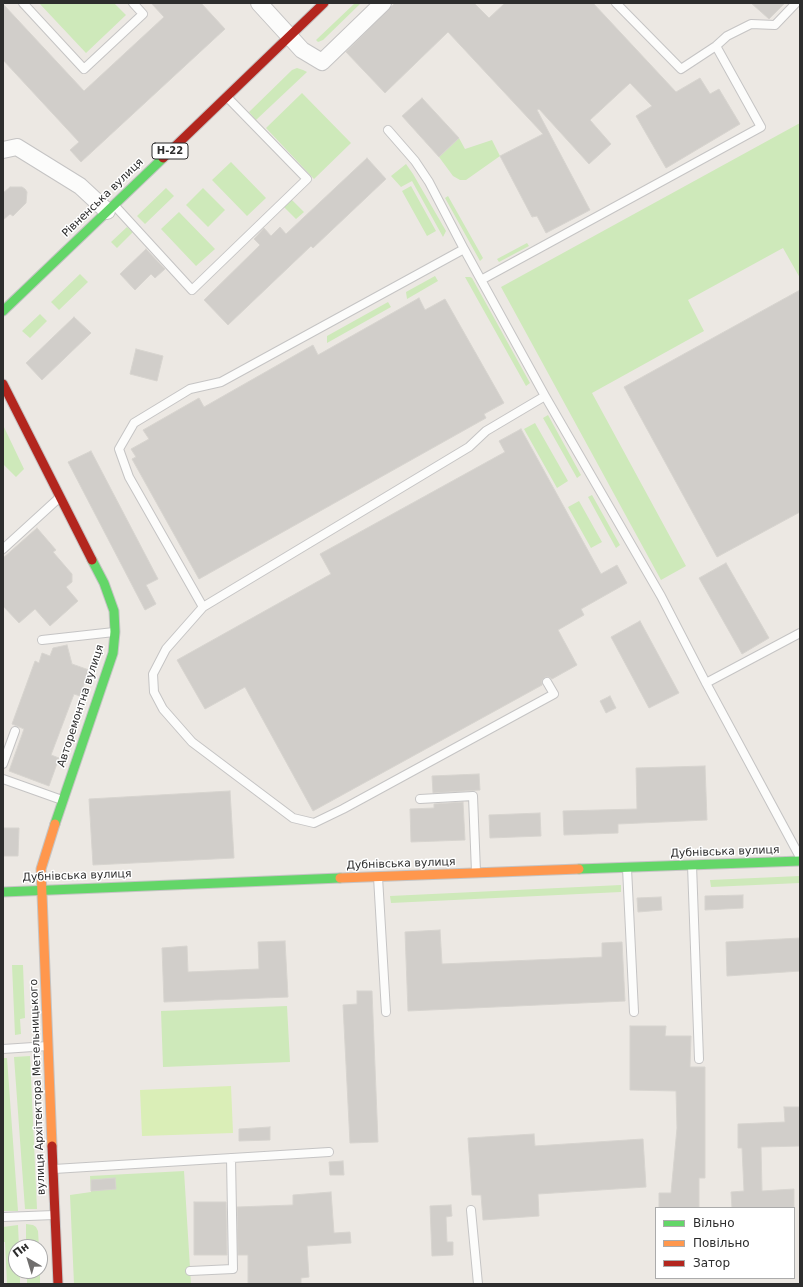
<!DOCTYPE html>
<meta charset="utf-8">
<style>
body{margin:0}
#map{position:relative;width:803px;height:1287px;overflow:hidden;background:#ece8e3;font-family:"DejaVu Sans",sans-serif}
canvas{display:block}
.frame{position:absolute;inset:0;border:4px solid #2d2d2d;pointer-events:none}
.legend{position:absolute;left:655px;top:1207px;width:140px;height:72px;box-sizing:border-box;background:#fff;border:1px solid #ababab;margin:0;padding:5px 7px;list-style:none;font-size:12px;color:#2d2d2d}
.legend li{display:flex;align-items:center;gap:8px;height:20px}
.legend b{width:20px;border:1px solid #ababab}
.north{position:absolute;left:8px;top:1239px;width:40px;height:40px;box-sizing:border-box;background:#fff;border:1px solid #ababab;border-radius:50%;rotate:322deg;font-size:11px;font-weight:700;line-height:16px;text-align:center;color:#2d2d2d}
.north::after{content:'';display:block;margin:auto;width:14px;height:18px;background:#706e6d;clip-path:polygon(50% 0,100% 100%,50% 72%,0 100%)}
</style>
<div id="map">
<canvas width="803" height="1287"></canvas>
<div class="frame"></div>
<ul class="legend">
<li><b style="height:5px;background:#63d668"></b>Вільно</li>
<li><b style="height:5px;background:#ff974d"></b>Повільно</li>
<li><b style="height:5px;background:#b3261e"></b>Затор</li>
</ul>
<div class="north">Пн</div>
</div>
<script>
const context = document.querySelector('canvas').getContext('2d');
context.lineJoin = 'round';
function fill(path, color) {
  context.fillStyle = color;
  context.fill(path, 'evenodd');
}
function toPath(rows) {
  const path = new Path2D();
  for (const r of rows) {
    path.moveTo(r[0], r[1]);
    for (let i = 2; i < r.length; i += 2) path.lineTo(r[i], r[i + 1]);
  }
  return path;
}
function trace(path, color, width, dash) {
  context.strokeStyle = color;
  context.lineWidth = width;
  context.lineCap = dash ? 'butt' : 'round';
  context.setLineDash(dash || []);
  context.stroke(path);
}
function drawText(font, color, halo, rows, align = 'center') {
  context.font = font + ' "DejaVu Sans",sans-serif';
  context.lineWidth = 3;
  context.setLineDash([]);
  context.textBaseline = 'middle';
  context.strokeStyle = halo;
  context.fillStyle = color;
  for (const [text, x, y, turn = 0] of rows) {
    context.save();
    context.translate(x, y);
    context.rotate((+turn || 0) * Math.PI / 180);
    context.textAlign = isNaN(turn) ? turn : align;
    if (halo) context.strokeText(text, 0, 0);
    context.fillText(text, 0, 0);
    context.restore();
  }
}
fill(toPath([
 [39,3,114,3,126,15,86,53],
 [355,3,361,3,323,40,318,42,316,40],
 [297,68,303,70,307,72,256,120,249,112,292,70],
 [302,93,351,143,314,179,266,128],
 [800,123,800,278,783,248,688,300,704,331,592,393,686,566,661,580,501,287],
 [459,138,465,149,492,140,500,156,466,180,460,180,453,176,439,157],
 [231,162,266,198,247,216,212,180],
 [406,164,413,174,446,231,443,237,412,181,401,187,391,176],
 [411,186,436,231,427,236,402,191],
 [166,188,174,196,145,224,137,216],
 [203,188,225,210,208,227,186,205],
 [448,196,483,258,480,261,445,198],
 [291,199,304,212,296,219,281,204],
 [179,212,215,249,196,266,161,229],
 [127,227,133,232,117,248,111,242],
 [527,243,529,246,499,262,497,259],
 [80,274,88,282,59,310,51,302],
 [435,276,438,281,407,299,406,292],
 [465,277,470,277,472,278,530,383,526,386],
 [388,302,391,307,327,343,327,336],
 [40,314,47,321,30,338,22,331],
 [548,415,581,475,577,478,543,418],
 [535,423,568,481,557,488,524,429],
 [3,425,24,469,16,477,3,464],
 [592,495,620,545,616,548,588,497],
 [579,501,602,542,591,548,568,507],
 [800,876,800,883,711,887,710,880],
 [621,885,621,892,391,903,390,896],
 [12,965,23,965,25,1018,20,1019,21,1034,15,1035],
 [287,1006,290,1062,163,1067,161,1011],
 [30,1056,37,1209,25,1209,14,1057],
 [3,1058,7,1058,18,1211,3,1211],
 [184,1171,191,1284,74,1284,70,1195,91,1192,90,1176],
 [26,1224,33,1225,36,1227,38,1231,39,1247,26,1247],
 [18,1225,19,1247,16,1247,16,1271,20,1271,20,1284,7,1284,5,1242,3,1242,3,1227],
 [27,1271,40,1271,40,1284,27,1284]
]), '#cee9ba');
fill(toPath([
 [231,1086,233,1133,142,1136,140,1090]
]), '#daeeb7');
const building = toPath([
 [151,3,201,3,225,29,81,162,70,150,79,142,3,60,3,4,84,91,164,17,151,3],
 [395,3,474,3,489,18,505,3,593,3,676,92,700,78,710,94,719,89,740,124,666,168,636,116,652,106,630,83,590,120,611,144,589,164,539,109,537,110,590,210,546,233,537,216,532,217,500,156,543,134,448,32,385,93,346,52,395,3],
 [751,3,785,3,769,19,751,3],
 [422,98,459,138,439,157,402,116,422,98],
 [367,158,386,179,313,248,311,246,228,325,204,300,260,245,254,239,264,228,271,236,280,227,286,234,367,158],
 [10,187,22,187,25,189,27,192,26,203,13,216,10,214,3,220,3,193,10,187],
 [146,249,165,269,155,278,151,274,135,290,120,274,146,249],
 [800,290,800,512,717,557,624,387,800,290],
 [419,298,425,310,445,299,504,403,484,414,486,418,199,579,132,459,136,457,131,449,149,439,143,430,199,398,204,407,313,345,318,355,419,298],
 [74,317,91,333,42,380,26,363,74,317],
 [136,349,163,356,157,381,130,374,136,349],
 [521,429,601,574,617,565,627,583,581,609,584,615,558,630,577,665,552,679,549,677,545,677,542,680,542,685,313,811,245,687,205,709,177,660,331,574,320,554,505,452,499,441,521,429],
 [91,451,158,579,146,585,156,604,145,610,68,462,91,451],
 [37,528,56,550,53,552,72,574,72,582,66,587,78,601,50,626,35,609,19,623,3,606,3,558,37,528],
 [726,563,769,638,742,654,699,578,726,563],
 [640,621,679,693,649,708,611,637,640,621],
 [67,645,72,664,89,670,80,696,74,694,51,755,59,758,49,786,9,771,24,729,12,724,35,661,39,663,42,653,50,656,53,648,67,645],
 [610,696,616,708,606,713,600,701,610,696],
 [705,766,707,820,618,824,618,833,564,835,563,811,637,809,636,768,705,766],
 [479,774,480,790,433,793,432,776,479,774],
 [230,791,234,858,93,865,89,799,230,791],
 [463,802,465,840,411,842,410,809,434,808,434,804,463,802],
 [540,813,541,836,490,838,489,815,540,813],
 [3,828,19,828,18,856,3,856,3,828],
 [743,895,743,908,705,910,705,896,743,895],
 [661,897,662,910,638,912,637,898,661,897],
 [440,930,442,964,602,957,602,943,622,942,625,1001,408,1011,405,932,440,930],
 [800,938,800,971,727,976,726,942,800,938],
 [285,941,288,997,164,1002,162,948,187,946,188,972,259,969,258,942,285,941],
 [357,991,372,991,378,1142,350,1143,343,1005,357,1004,357,991],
 [630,1026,666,1026,665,1036,691,1036,690,1067,705,1067,705,1178,699,1178,699,1208,659,1208,659,1193,671,1193,677,1128,676,1091,630,1090,630,1026],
 [784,1107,800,1107,800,1146,761,1147,762,1191,794,1189,794,1208,732,1208,731,1192,744,1191,742,1148,738,1148,738,1124,785,1122,784,1107],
 [270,1127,270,1140,239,1141,239,1129,270,1127],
 [534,1134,535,1146,643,1139,646,1187,538,1194,539,1216,483,1220,481,1195,472,1195,468,1138,534,1134],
 [343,1161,344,1175,330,1175,329,1162,343,1161],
 [115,1178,116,1189,91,1191,91,1180,115,1178],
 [331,1192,334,1233,350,1232,351,1243,307,1246,309,1277,301,1278,301,1284,248,1284,248,1255,238,1255,237,1207,293,1205,293,1195,331,1192],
 [194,1202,226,1202,227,1255,194,1255,194,1202],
 [451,1205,452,1216,446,1217,447,1242,453,1242,453,1255,432,1256,430,1206,451,1205]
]);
fill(building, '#d1ceca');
trace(building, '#d7d4cf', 1);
const lane = toPath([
 [23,3,84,69,143,14,133,3],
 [616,3,681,69,716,46,727,36,751,24,775,25,796,3],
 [388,130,415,161,429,182,464,249,545,396,661,596,706,683,800,857],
 [115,206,192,290,307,179,227,97],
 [481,280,761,127,716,46],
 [545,396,486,431,469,447,203,607,166,649,153,674,154,692,163,709,192,742,293,818,314,823,343,809,554,694,547,682],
 [3,549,60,497],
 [203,607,129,477,119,449,134,423,190,389,221,382,464,249],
 [42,640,114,632],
 [706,683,800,633],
 [3,764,15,731],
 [3,779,62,800],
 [420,799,473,796,476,872],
 [692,865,699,1059],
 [627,868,634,1012],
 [378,877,386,1012],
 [3,1049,48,1046],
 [54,1169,329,1152],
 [471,1210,478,1284],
 [3,1217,54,1215],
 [190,1271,233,1269,231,1158]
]);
const street = toPath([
 [259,3,302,50,322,62,383,3],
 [3,150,17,147,80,186,107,211]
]);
const fast = toPath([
 [3,311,163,158],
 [55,824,113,653,115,632,114,611,104,583,92,560],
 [579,869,800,861],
 [3,892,340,878]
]);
const slow = toPath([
 [340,878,579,869],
 [52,1146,41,869,55,824]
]);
const jam = toPath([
 [163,158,324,3],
 [3,384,92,560],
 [52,1146,58,1284]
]);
trace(lane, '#c5c4c4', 10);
trace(street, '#c5c4c4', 18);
trace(fast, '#c5c4c4', 11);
trace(slow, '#c5c4c4', 11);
trace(jam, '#c5c4c4', 11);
trace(lane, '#fcfcfb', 8);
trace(street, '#fcfcfb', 16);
trace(fast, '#63d668', 9);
trace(slow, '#ff974d', 9);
trace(jam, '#b3261e', 9);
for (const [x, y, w] of [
 [170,151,36]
]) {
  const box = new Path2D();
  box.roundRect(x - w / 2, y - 8, w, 16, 3);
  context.fillStyle = '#fff';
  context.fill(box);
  trace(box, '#2d2d2d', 1);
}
drawText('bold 10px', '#2d2d2d', null, [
 ["Н-22",170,151]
]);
drawText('11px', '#2d2d2d', '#fff', [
 ["Рівненська вулиця",103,198,-44],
 ["Авторемонтна вулиця",81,706,-72],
 ["Дубнівська вулиця",725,852,-2],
 ["Дубнівська вулиця",401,864,-2],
 ["Дубнівська вулиця",77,876,-2],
 ["вулиця Архітектора Метельницького",38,1087,-92]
]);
</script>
